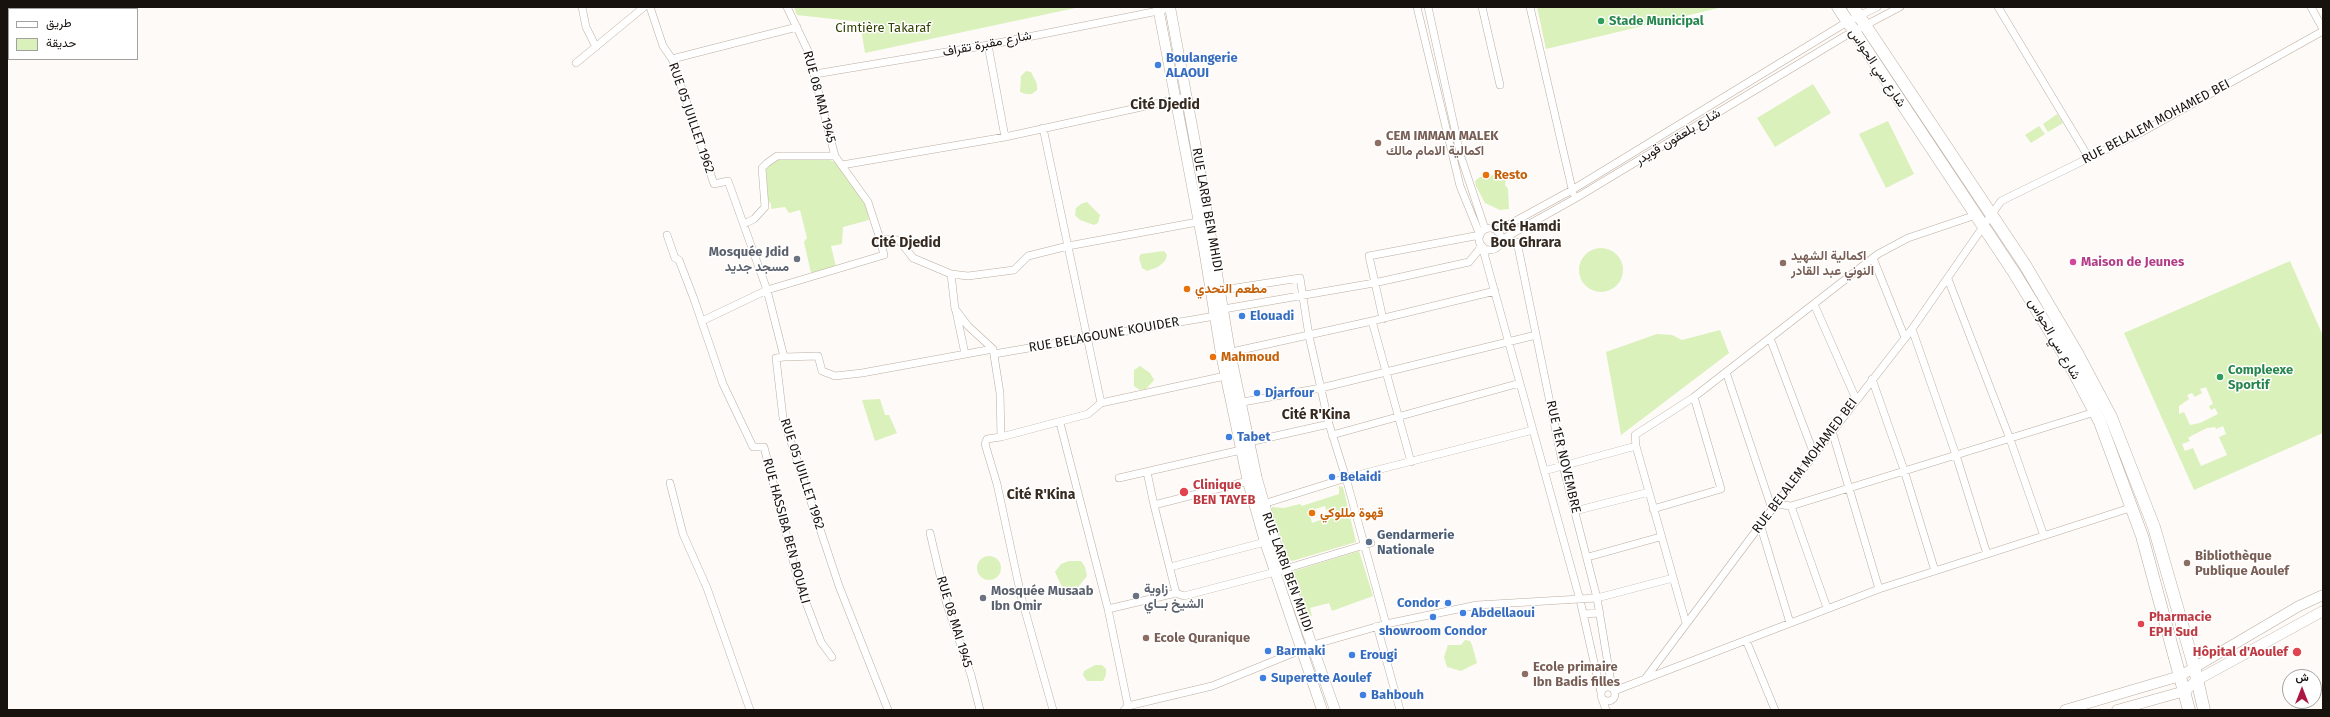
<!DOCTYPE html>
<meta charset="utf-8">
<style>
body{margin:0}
#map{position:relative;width:2330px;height:717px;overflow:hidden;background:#fdfaf7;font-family:"Fira Sans",Vazirmatn,sans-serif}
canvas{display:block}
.frame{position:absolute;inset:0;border:8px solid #18120e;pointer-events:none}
.legend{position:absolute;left:8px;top:8px;width:130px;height:52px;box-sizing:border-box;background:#fff;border:1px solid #a3a09f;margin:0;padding:5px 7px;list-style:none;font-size:12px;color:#18120e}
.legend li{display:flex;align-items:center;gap:8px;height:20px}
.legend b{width:20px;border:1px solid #a3a09f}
.north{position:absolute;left:2282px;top:669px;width:40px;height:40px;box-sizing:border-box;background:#fff;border:1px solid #a3a09f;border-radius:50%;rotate:0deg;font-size:11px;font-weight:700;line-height:16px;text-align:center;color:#18120e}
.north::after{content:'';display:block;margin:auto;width:14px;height:18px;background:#ac1844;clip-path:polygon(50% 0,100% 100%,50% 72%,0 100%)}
</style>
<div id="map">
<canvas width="2330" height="717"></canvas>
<div class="frame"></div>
<ul class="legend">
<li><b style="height:5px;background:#fff"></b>طريق</li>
<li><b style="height:11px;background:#daf1bb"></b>حديقة</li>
</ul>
<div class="north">ش</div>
</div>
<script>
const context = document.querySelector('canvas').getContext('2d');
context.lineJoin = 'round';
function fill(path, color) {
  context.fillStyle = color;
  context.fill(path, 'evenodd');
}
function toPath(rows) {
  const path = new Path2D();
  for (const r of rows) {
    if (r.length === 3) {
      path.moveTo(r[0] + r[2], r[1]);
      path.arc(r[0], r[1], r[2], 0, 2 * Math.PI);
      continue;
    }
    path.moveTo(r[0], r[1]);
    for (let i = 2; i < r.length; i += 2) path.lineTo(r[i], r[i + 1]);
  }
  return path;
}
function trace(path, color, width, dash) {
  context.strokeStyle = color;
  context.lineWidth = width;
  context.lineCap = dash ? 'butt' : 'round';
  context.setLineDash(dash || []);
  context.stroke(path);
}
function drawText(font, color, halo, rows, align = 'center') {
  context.font = font + ' "Fira Sans",Vazirmatn,sans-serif';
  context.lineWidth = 3;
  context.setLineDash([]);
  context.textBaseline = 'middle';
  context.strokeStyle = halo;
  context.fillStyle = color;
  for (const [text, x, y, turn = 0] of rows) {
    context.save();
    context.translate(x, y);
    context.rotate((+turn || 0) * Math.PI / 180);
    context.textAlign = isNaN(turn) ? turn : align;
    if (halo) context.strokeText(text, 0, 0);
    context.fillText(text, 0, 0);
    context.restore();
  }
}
fill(toPath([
 [794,7,1080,7,865,53,860,22,797,15],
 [1537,7,1723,7,1546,49],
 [1026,71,1031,72,1037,84,1037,90,1032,94,1026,94,1020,92,1021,76],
 [1813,84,1831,113,1775,147,1757,118],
 [2057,114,2063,123,2048,132,2043,124],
 [1888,121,1914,174,1886,188,1859,134],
 [2039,126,2045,134,2031,143,2025,135],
 [787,159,827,159,835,162,867,206,869,220,843,227,842,244,831,246,836,267,811,273,804,242,807,238,800,210,789,213,785,207,771,209,771,204,768,200,766,168,777,160],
 [1498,172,1507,174,1505,185,1508,189,1509,209,1500,210,1485,203,1476,186,1475,181,1480,177,1494,175],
 [1087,202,1100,215,1098,223,1094,225,1080,220,1075,215,1076,208,1081,204],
 [1601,270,22],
 [1164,251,1167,255,1165,261,1158,267,1147,271,1142,268,1139,258,1141,254],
 [2290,261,2323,336,2323,433,2194,490,2124,333],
 [2206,387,2213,404,2209,406,2211,410,2215,408,2218,414,2200,423,2190,425,2184,412,2179,414,2179,406,2189,399,2187,395,2192,393,2195,397,2202,393,2200,389],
 [2223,426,2226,434,2219,437,2227,455,2201,466,2193,448,2185,451,2182,444,2190,441,2188,438,2193,435,2207,428,2215,427,2216,429],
 [1720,330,1729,353,1621,435,1606,352,1657,334,1672,335,1682,340],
 [1140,366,1150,373,1154,380,1146,389,1140,390,1134,386,1134,370],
 [880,399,885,415,889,415,897,433,875,441,862,400],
 [1339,486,1343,487,1356,542,1292,561,1288,559,1272,513,1272,507,1284,508,1300,504,1302,506,1339,494],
 [1325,506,1329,517,1312,523,1309,511],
 [1359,551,1373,596,1332,611,1329,603,1310,608,1312,616,1308,615,1293,576,1294,571],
 [989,568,12],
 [1069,561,1081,561,1085,567,1087,576,1078,587,1070,592,1062,587,1055,572,1061,564],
 [1465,640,1470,641,1472,645,1477,663,1461,671,1447,667,1444,657,1448,645,1461,645],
 [1095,665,1102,665,1106,669,1106,675,1103,681,1087,681,1083,675,1084,671]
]), '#daf1bb');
const street = toPath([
 [582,7,586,27,596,47],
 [650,7,663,46,672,59,714,184,728,181,767,290,784,357,776,358,783,418,839,586,888,710],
 [787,7,808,51,835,156,868,202,880,239,899,240,913,258,951,274,968,276,1014,270,1028,256,1068,246,1203,221],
 [1428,7,1461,157,1485,229],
 [1482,7,1500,85],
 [1530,7,1573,193],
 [1998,7,2089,158],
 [2311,7,2323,29],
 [988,45,1005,137],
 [672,59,797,27],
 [576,63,644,7],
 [815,74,988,45,1163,10],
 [1043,128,1101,403],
 [842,165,1005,137,1187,97],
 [744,224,754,219,765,207,762,168,767,163,777,156,835,156],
 [1490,239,11],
 [1497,231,1572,190,1847,22,1877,7],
 [667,235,675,258,679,260,694,299,723,384,753,447,764,447,799,584,821,642,832,657],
 [1501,240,1576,198,1845,36,1900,7],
 [1501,241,1517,242,1563,466,1597,598,1612,688],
 [1482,246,1580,600,1601,693],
 [1873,258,1905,338],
 [951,274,955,309,968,326,993,349,1000,393,1001,437,987,439,985,444,997,484,1022,600,1053,710],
 [1948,279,2010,439,2044,536],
 [1216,291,1300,278,1309,336,1329,424,1346,478,1260,505],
 [1814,304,1856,399],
 [1218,310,1374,283,1469,262,1482,246],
 [956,311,965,354],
 [1383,319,1369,256,1480,235,1460,186,1417,7],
 [702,321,767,290,884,255,880,239],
 [1372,321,1411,462],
 [1912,329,1956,455,1987,554],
 [1770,338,1814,454],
 [1227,353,1372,321,1495,291],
 [994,354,1215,316],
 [784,357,818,356,822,371,835,376,862,373,993,349],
 [1726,372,1772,509],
 [1872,379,1904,470,1935,571],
 [1237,403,1321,388,1536,335],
 [1060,423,1108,609],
 [1832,431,1879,589],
 [1332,435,1520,383],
 [1001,437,1088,414,1101,403,1225,376],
 [1249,442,1329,424],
 [1636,446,1635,435,1694,397],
 [1544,471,1636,446,1686,623],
 [1147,472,1154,505],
 [1119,478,1241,450],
 [670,483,683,534,707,588,750,710],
 [1776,504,1791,506,2095,412],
 [1791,506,1827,608],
 [1653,509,1721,489,1694,397,1878,254,1908,238,1976,215],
 [1575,511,1649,492],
 [1760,524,1790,623],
 [930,533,947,605,971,675,980,710],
 [1588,557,1660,537],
 [1170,567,1265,542],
 [1176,593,1154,505,1252,480],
 [1583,614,1600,613],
 [1386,624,1346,478,1533,430],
 [1377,626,1400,710],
 [1746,640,1775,710],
 [1645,679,1879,589,2133,507],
 [1608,694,7],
 [1614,691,1645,679,1776,504,1912,329,2001,201,2142,132,2323,31],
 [1601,696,1606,710],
 [1128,706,1108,609,1176,593,1184,596,1275,572,1371,543],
 [1124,710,1128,706,1212,686,1313,645,1386,624,1477,605,1597,598,1673,578]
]);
const secondary = toPath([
 [1158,7,1204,249,1221,354,1248,482,1265,542,1322,710],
 [1170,7,1197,153,1230,352,1257,479,1275,541,1335,710],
 [2065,710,2180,676,2299,606,2323,595],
 [2117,710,2185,691,2197,680,2323,611]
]);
const primary = toPath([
 [1838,7,2015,274,2067,359,2100,422,2142,536,2189,710],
 [1853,7,2025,265,2077,353,2111,417,2154,527,2194,666,2204,710]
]);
trace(street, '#bcada0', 8);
trace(secondary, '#bcada0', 11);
trace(primary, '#bcada0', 13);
trace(street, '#fff', 7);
trace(secondary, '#fff', 10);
trace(primary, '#fff', 12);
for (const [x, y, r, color] of [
 [1601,21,4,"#2e9e5b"],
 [1158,65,4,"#3f7fe0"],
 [1378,143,4,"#8d6e63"],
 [1486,175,4,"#e8710a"],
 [797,259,4,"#6b7280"],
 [2073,262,4,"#d1479c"],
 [1783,263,4,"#8d6e63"],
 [1187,289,4,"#e8710a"],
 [1242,316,4,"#3f7fe0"],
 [1213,357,4,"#e8710a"],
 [2220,377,4,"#2e9e5b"],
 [1257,393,4,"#3f7fe0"],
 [1229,437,4,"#3f7fe0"],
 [1332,477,4,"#3f7fe0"],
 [1184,492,5,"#e0444e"],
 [1312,513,4,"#e8710a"],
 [1369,542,4,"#5c6f8a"],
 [2187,563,4,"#8d6e63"],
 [1136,596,4,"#6b7280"],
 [983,598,4,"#6b7280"],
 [1448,603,4,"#3f7fe0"],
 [1463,613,4,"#3f7fe0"],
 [1433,617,4,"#3f7fe0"],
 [2141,624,4,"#e0444e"],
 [1146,638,4,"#8d6e63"],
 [1268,651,4,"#3f7fe0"],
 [2297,652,5,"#e0444e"],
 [1352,655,4,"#3f7fe0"],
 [1525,674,4,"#8d6e63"],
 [1263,678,4,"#3f7fe0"],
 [1363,695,4,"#3f7fe0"]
]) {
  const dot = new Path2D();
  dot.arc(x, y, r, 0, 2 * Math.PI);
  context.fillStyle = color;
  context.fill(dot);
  trace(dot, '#fff', 1.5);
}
drawText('bold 13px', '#27864d', '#fff', [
 ["Stade Municipal",1609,21],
 ["Compleexe",2228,370],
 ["Sportif",2228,385]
], 'left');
drawText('13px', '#304403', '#fff', [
 ["Cimtière Takaraf",883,28]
]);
drawText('13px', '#18120e', '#fff', [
 ["شارع مقبرة تقراف",987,44,-11],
 ["شارع سي الحواس",1877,68,56],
 ["RUE 08 MAI 1945",819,97,75],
 ["RUE 05 JUILLET 1962",691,118,71],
 ["RUE BELALEM MOHAMED BEI",2156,122,-28],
 ["شارع بلعقون قويدر",1678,137,-31],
 ["RUE LARBI BEN MHIDI",1207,210,80],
 ["RUE BELAGOUNE KOUIDER",1104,335,-10],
 ["شارع سي الحواس",2054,339,60],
 ["RUE 1ER NOVEMBRE",1563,457,77],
 ["RUE BELALEM MOHAMED BEI",1805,466,-53],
 ["RUE 05 JUILLET 1962",802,474,72],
 ["RUE HASSIBA BEN BOUALI",786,531,75],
 ["RUE LARBI BEN MHIDI",1287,572,70],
 ["RUE 08 MAI 1945",954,622,73]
]);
drawText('bold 13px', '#366cbe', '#fff', [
 ["Boulangerie",1166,58],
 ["ALAOUI",1166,73],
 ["Elouadi",1250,316],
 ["Djarfour",1265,393],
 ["Tabet",1237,437],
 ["Belaidi",1340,477],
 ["Condor",1440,603,"right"],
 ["Abdellaoui",1471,613],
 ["showroom Condor",1433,631,"center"],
 ["Barmaki",1276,651],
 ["Erougi",1360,655],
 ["Superette Aoulef",1271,678],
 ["Bahbouh",1371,695]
], 'left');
drawText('bold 13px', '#785e54', '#fff', [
 ["CEM IMMAM MALEK",1386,136],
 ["اكمالية الامام مالك",1386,151],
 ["اكمالية الشهيد",1791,256],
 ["النوني عبد القادر",1791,271],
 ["Bibliothèque",2195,556],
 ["Publique Aoulef",2195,571],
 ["Ecole Quranique",1154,638],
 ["Ecole primaire",1533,667],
 ["Ibn Badis filles",1533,682]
], 'left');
drawText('bold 13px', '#c56008', '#fff', [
 ["Resto",1494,175],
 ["مطعم التحدي",1195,289],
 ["Mahmoud",1221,357],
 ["قهوة مللوكي",1320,513]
], 'left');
drawText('bold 13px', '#5b616d', '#fff', [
 ["Mosquée Jdid",789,252,"right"],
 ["مسجد جديد",789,267,"right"],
 ["زاوية",1144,589],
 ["الشيخ بــاي",1144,604],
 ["Mosquée Musaab",991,591],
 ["Ibn Omir",991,606]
], 'left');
drawText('bold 13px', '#b23c85', '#fff', [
 ["Maison de Jeunes",2081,262]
], 'left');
drawText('bold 13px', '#be3a42', '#fff', [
 ["Clinique",1193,485],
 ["BEN TAYEB",1193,500],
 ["Pharmacie",2149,617],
 ["EPH Sud",2149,632],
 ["Hôpital d'Aoulef",2288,652,"right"]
], 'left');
drawText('bold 13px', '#4e5e75', '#fff', [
 ["Gendarmerie",1377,535],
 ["Nationale",1377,550]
], 'left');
drawText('bold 14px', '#362a20', '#fff', [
 ["Cité Djedid",1165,105],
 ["Cité Hamdi",1526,227],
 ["Bou Ghrara",1526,243],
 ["Cité Djedid",906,243],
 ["Cité R'Kina",1316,415],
 ["Cité R'Kina",1041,495]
]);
</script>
